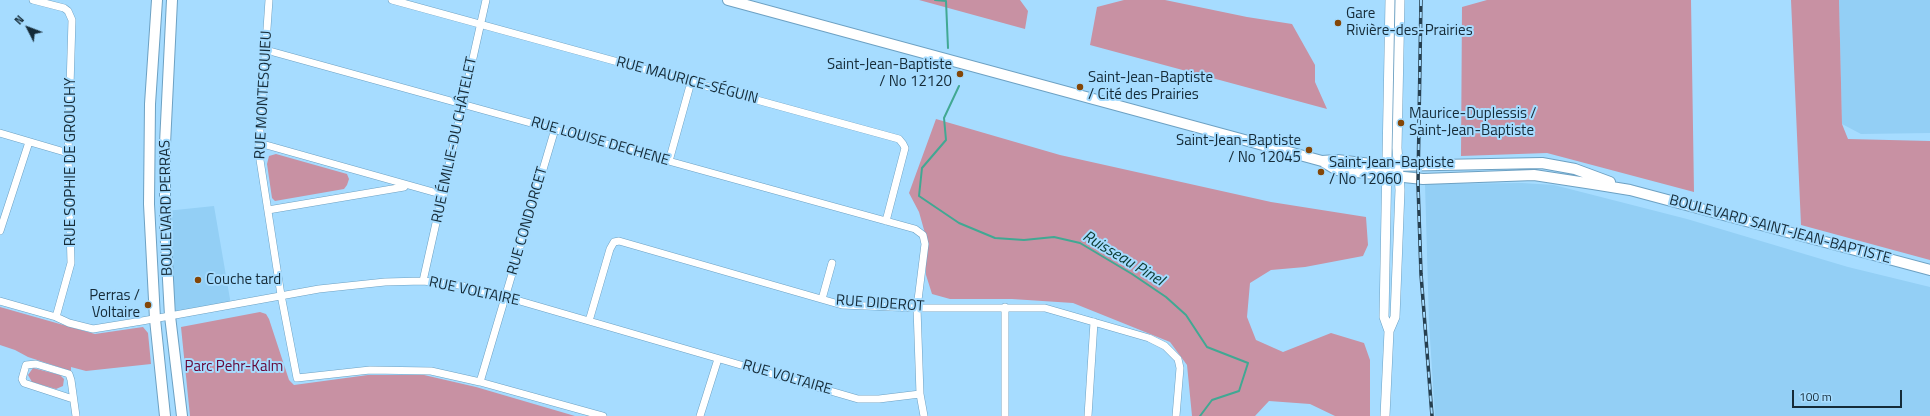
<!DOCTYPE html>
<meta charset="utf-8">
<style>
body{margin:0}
#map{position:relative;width:1930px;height:416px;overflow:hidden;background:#a6dcff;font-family:"Titillium Web",sans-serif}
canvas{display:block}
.north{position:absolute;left:8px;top:8px;width:40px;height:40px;-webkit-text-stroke:3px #a6dcff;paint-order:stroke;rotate:312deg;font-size:11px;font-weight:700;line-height:16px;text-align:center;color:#152b38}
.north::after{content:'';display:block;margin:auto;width:14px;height:18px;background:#152b38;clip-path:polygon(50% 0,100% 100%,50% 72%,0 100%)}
.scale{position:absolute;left:1792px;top:390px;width:110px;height:18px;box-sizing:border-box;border:2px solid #152b38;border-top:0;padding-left:5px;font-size:12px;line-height:14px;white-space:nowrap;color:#152b38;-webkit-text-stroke:3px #a6dcff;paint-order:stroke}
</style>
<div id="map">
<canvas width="1930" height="416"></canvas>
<div class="north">N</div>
<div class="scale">100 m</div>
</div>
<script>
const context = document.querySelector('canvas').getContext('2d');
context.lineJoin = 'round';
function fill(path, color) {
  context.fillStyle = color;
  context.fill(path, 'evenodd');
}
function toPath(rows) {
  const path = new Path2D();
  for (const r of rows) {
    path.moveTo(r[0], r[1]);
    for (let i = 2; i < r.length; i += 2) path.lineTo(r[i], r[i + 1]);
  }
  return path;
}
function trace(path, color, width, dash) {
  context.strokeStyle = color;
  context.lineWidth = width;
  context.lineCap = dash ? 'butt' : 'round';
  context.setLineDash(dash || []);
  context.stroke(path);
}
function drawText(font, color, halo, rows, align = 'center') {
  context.font = font + ' "Titillium Web",sans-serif';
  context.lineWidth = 4;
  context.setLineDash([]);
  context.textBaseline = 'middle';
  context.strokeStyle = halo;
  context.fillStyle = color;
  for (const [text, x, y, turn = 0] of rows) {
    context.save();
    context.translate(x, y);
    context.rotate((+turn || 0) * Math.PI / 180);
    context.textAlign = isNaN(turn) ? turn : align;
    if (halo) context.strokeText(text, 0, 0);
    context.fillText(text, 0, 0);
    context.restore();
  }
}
fill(toPath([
 [1839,0,1930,0,1930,133,1861,134,1842,124],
 [1522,183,1554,185,1687,219,1848,267,1930,287,1930,416,1435,416,1429,323,1425,184],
 [214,206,231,305,176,314,166,211]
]), '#93cff5');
fill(toPath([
 [919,0,1020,0,1028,11,1025,29],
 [1124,0,1165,0,1247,17,1292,24,1315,65,1315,82,1327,109,1090,45,1097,7],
 [1487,0,1691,0,1694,192,1547,153,1461,156,1462,7],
 [1791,0,1839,0,1842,124,1848,139,1930,141,1930,260,1801,225],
 [936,119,1060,155,1271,202,1366,217,1368,245,1363,256,1305,267,1271,270,1250,283,1247,317,1256,340,1283,352,1331,333,1364,343,1370,360,1370,416,1335,416,1310,404,1269,401,1255,416,1192,416,1187,365,1170,342,1073,303,1012,299,950,299,932,294,926,275,926,237,919,212,909,193],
 [276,154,347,174,349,179,347,185,344,189,275,201,272,198,267,164,269,156],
 [0,307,95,334,143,327,148,333,151,364,86,371,71,367,71,371,28,357,15,350,0,345],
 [260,312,266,314,269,319,289,380,294,385,368,375,424,375,476,387,575,416,190,416,181,327],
 [33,368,60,375,64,379,63,386,56,389,32,382,28,375]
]), '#c891a3');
trace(toPath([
 [935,0,946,1,948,48],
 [959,86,944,118,946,140,922,168,919,196,959,223,995,238,1024,240,1054,237,1080,243,1132,274,1166,297,1186,315,1207,347,1248,363,1239,391,1212,400,1200,416]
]), '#41a893', 2);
const minor = toPath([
 [33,0,64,8,68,11,72,20,68,153,71,263,56,317],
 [269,0,259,143,260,160,281,295,297,378,370,370,431,371,480,382,603,416],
 [392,0,899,139,903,144,905,148,886,221],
 [266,50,915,229,923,235,925,244,917,308,920,394,924,416],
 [0,133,68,153],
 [259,143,444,195],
 [669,161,691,82],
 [268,210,404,187],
 [0,231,29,142],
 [423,281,486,0],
 [822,299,832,263],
 [0,301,56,317,69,323,93,329,142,321,319,289,385,282,423,281,459,285,506,297,858,399,879,399,920,394],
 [1005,307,1005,416],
 [589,321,610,249,614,242,619,241,842,305,917,308,1045,308,1149,338,1165,346,1178,359,1180,368,1176,416],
 [480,382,555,129],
 [73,399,24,383,22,379,26,365,36,364,69,374,71,380,76,416],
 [700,416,718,359],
 [1088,416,1094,322]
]);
const tertiary = toPath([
 [1389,331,1384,317,1390,0],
 [1385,416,1389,331,1395,317,1400,190,1397,148,1400,0]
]);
const secondary = toPath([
 [157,0,150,104,149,204,155,319,165,416],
 [172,0,165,144,165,225,170,316,182,416],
 [728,0,1322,161,1337,170,1423,179,1534,175,1593,184,1630,190,1930,270],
 [1322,161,1337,160,1388,166,1542,163,1575,169,1610,182]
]);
trace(minor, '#6da1c3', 8);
trace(tertiary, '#6da1c3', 10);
trace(secondary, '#6da1c3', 12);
trace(minor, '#fff', 7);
trace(tertiary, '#fff', 9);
trace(secondary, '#fff', 10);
const rail = toPath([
 [1421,0,1418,184,1421,274,1432,416]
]);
trace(rail, '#263f4f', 3.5);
trace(rail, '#a6dcff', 2, [6]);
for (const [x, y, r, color] of [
 [1338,23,4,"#844607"],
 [960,74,4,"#844607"],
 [1080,87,4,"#844607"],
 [1401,123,4,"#844607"],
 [1309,150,4,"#844607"],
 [1321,172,4,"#844607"],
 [198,280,4,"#844607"],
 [148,305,4,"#844607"]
]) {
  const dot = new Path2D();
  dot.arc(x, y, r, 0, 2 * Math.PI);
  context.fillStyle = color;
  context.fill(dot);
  trace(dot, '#a6dcff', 1.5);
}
drawText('15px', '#152b38', '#a6dcff', [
 ["Gare",1346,14],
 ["Rivière-des-Prairies",1346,31],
 ["Saint-Jean-Baptiste",952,65,"right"],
 ["/ No 12120",952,82,"right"],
 ["Saint-Jean-Baptiste",1088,78],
 ["/ Cité des Prairies",1088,95],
 ["Maurice-Duplessis /",1409,114],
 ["Saint-Jean-Baptiste",1409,131],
 ["Saint-Jean-Baptiste",1301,141,"right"],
 ["/ No 12045",1301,158,"right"],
 ["Saint-Jean-Baptiste",1329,163],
 ["/ No 12060",1329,180],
 ["Couche tard",206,280],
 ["Perras /",140,296,"right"],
 ["Voltaire",140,313,"right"]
], 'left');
drawText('15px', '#152b38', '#a6dcff', [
 ["RUE MAURICE-SÉGUIN",687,81,15],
 ["RUE MONTESQUIEU",264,95,-87],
 ["RUE ÉMILIE-DU CHÂTELET",455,140,-78],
 ["RUE LOUISE DECHENE",600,142,16],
 ["RUE SOPHIE DE GROUCHY",71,162,-90],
 ["BOULEVARD PERRAS",167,208,-91],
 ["RUE CONDORCET",528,221,-74],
 ["BOULEVARD SAINT-JEAN-BAPTISTE",1780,230,15],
 ["RUE VOLTAIRE",474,292,12],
 ["RUE DIDEROT",880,304,4],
 ["RUE VOLTAIRE",787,378,16]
]);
drawText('15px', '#660737', '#a6dcff', [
 ["Parc Pehr-Kalm",234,367]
]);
drawText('italic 16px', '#0a3a31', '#a6dcff', [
 ["Ruisseau Pinel",1123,259,31]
]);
</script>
